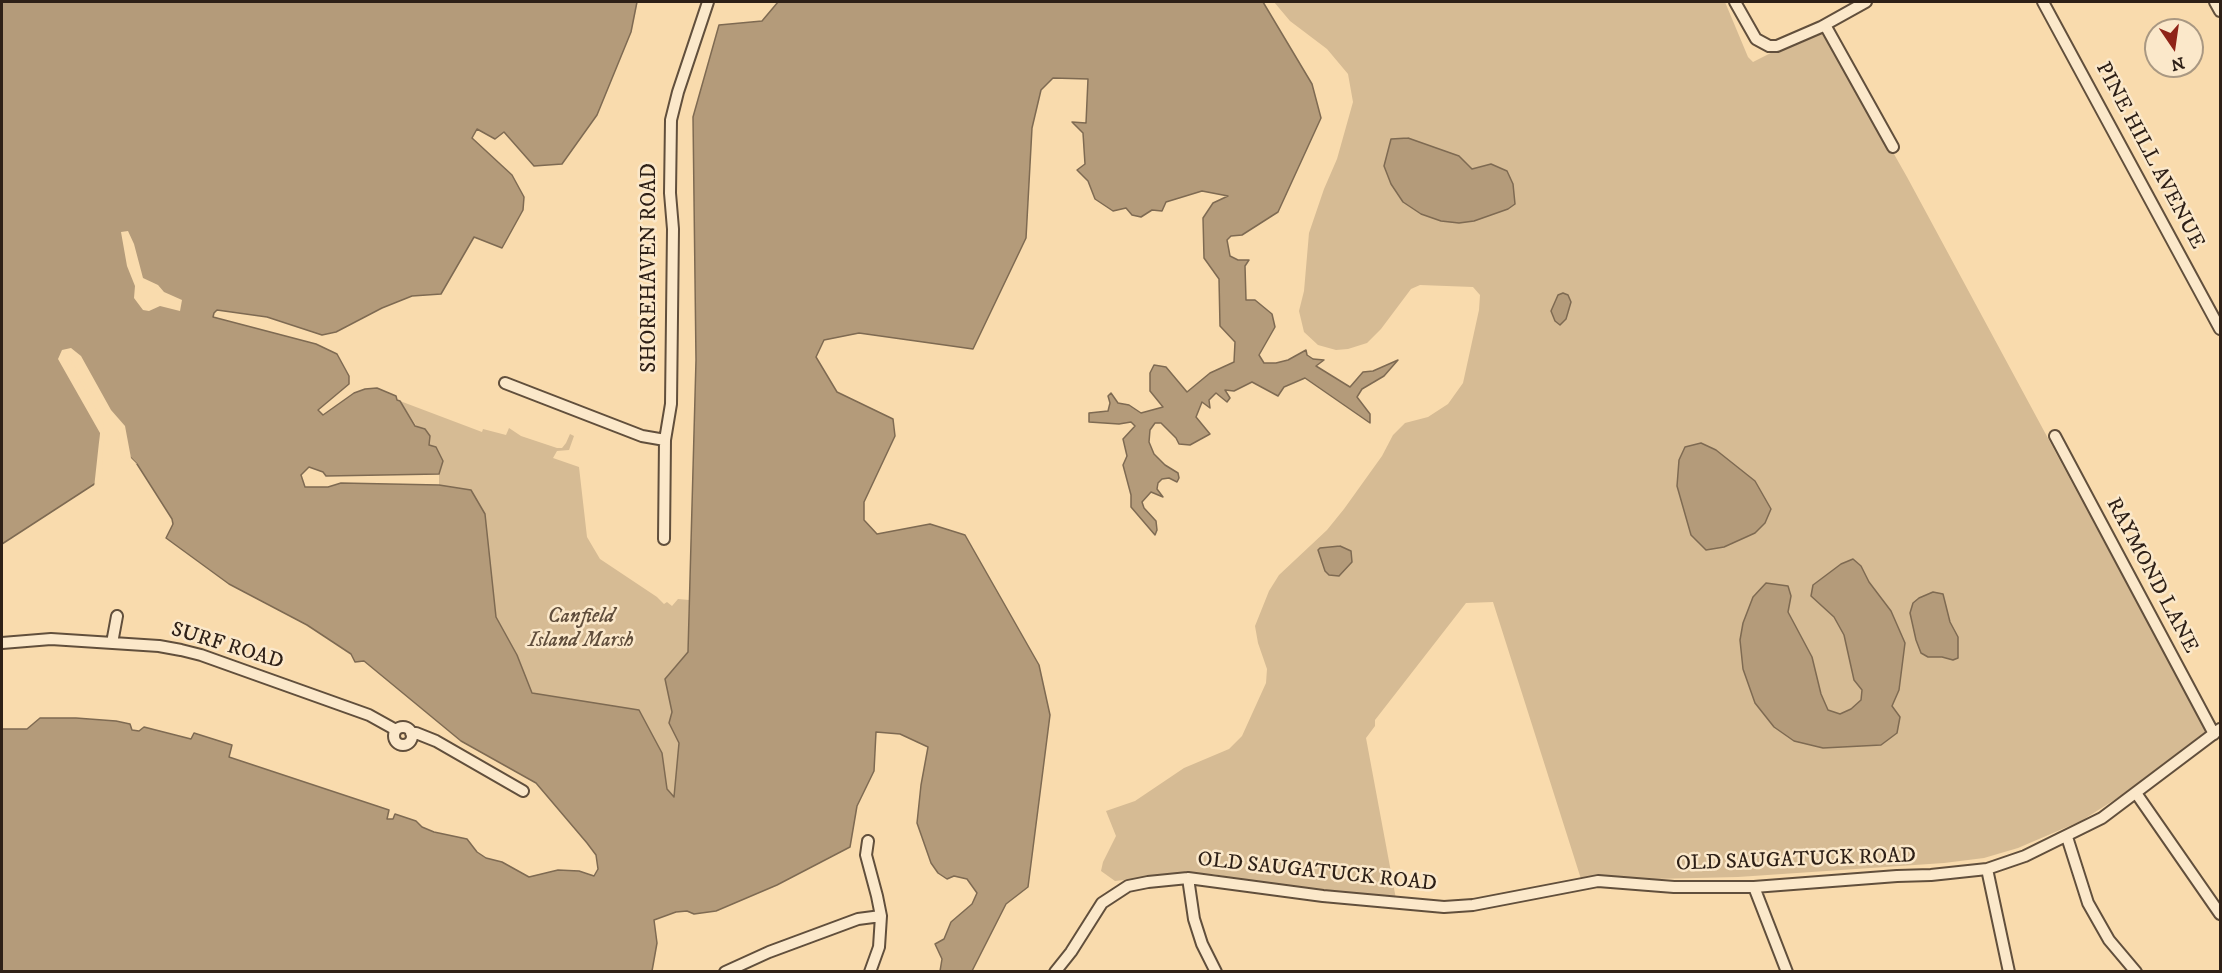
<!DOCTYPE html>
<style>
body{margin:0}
#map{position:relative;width:2222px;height:973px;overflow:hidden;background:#f9dbad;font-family:"IM FELL DW Pica",serif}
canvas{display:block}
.frame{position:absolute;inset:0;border:3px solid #2e2017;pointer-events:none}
.north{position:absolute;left:2144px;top:18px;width:60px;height:60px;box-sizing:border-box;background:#fbe8ca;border:2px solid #a99882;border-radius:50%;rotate:167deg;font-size:16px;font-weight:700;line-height:24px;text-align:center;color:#2e2017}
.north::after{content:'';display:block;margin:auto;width:21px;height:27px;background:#8f2418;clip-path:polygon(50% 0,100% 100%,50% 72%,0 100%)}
</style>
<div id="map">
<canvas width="2222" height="973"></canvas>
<div class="frame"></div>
<div class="north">N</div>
</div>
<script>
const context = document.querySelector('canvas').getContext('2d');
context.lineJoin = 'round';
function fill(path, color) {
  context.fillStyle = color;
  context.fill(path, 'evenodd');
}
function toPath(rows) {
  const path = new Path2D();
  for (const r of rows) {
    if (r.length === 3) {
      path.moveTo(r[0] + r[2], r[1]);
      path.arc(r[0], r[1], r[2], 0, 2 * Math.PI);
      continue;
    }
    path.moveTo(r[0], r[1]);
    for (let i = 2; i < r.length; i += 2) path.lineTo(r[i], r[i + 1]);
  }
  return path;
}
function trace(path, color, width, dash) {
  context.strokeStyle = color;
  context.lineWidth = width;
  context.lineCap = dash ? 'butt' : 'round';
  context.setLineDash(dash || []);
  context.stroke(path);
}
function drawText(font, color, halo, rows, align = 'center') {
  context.font = font + ' "IM FELL DW Pica",serif';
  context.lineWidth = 5;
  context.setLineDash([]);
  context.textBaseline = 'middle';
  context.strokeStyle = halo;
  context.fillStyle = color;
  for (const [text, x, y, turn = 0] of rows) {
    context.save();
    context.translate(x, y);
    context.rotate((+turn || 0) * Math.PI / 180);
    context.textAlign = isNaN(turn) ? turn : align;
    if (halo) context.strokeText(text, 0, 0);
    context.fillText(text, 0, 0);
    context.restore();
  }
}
fill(toPath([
 [1274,2,1725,2,1748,57,1753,62,1822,27,1907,177,2207,733,2130,790,2081,821,2018,848,1984,858,1944,863,1738,877,1654,879,1606,876,1581,879,1493,602,1466,603,1375,720,1375,726,1366,738,1396,899,1344,895,1255,882,1213,874,1186,873,1115,881,1101,871,1103,862,1116,836,1106,811,1135,801,1184,768,1229,749,1242,736,1266,683,1267,669,1258,643,1255,626,1269,591,1279,575,1327,530,1344,509,1382,456,1393,435,1405,423,1428,417,1448,404,1463,383,1479,310,1480,295,1473,287,1420,285,1411,289,1381,329,1367,343,1348,349,1336,350,1318,345,1304,332,1299,311,1304,291,1309,233,1324,189,1337,159,1353,102,1348,74,1327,49,1290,21],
 [400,401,482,432,483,429,506,435,509,428,521,436,557,448,562,448,566,443,570,434,574,436,569,450,557,451,553,458,579,467,587,537,600,559,657,597,664,604,667,602,672,606,678,599,689,600,688,652,665,679,672,712,669,723,679,742,675,798,667,789,662,753,639,710,532,693,517,655,496,617,471,490,439,485,439,474,443,461,429,445]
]), '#d6bb94');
const water = toPath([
 [2,2,637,2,631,32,597,115,562,164,534,166,504,132,495,139,477,129,472,138,512,175,524,197,523,210,502,248,474,237,441,294,412,296,382,308,336,332,322,335,267,317,217,310,214,313,213,317,316,344,337,354,349,376,349,384,318,410,323,415,354,393,365,389,377,388,396,396,397,400,400,401,415,426,425,429,430,436,429,445,436,447,443,461,439,474,326,476,323,472,309,467,301,475,305,487,328,487,341,483,439,485,471,490,485,514,496,617,517,655,532,693,639,710,662,753,667,789,674,797,679,743,669,723,672,712,665,679,688,652,696,360,693,117,719,25,762,21,778,2,1263,2,1312,84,1321,118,1278,212,1242,235,1231,236,1227,240,1230,256,1238,260,1249,260,1245,266,1246,300,1255,300,1272,314,1275,327,1259,355,1264,363,1276,363,1288,360,1306,350,1307,355,1313,359,1324,360,1316,366,1350,387,1363,372,1373,371,1398,360,1384,376,1362,389,1357,397,1370,414,1370,423,1305,378,1284,387,1278,396,1252,382,1234,391,1225,390,1230,398,1227,402,1216,393,1209,400,1210,408,1202,402,1196,417,1210,434,1190,445,1179,444,1176,438,1161,423,1155,423,1150,430,1149,442,1154,454,1165,465,1178,473,1179,478,1177,482,1169,478,1162,479,1158,483,1157,489,1163,497,1151,492,1142,502,1144,508,1156,521,1157,530,1155,535,1131,507,1131,495,1123,465,1127,456,1123,439,1135,426,1131,422,1119,424,1089,422,1089,413,1108,411,1110,403,1108,396,1111,393,1118,403,1129,405,1141,413,1163,407,1150,391,1150,373,1154,365,1166,367,1187,392,1210,373,1234,362,1235,342,1220,326,1219,279,1204,258,1203,218,1213,203,1228,196,1202,191,1166,202,1162,211,1152,210,1141,217,1132,215,1126,208,1113,211,1095,199,1088,181,1077,170,1085,164,1083,133,1072,122,1086,123,1088,79,1053,78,1041,90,1032,128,1026,238,973,349,859,333,824,340,816,357,837,392,893,419,895,436,864,502,864,520,877,534,930,524,965,535,1039,665,1050,715,1028,887,1006,904,972,971,940,971,942,959,935,944,944,939,951,922,972,904,977,893,967,879,954,876,947,879,938,873,931,863,917,823,921,785,928,747,900,734,876,732,874,771,857,806,850,847,777,885,716,911,694,914,687,911,676,912,654,920,657,943,652,971,2,971,2,729,27,729,40,718,76,718,116,721,130,724,132,730,139,731,144,727,191,739,194,733,232,745,229,757,389,810,387,819,393,819,395,814,416,821,422,827,434,832,467,839,477,852,486,858,502,862,529,877,558,870,579,871,594,876,598,869,596,855,587,843,536,783,461,741,364,661,355,662,351,654,307,625,229,584,166,538,173,524,172,519,137,464,125,452,118,424,71,354,66,355,70,370,101,424,99,481,2,544,2,2],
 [1408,138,1459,156,1472,169,1491,164,1507,171,1513,184,1515,204,1508,209,1474,221,1459,223,1441,221,1421,214,1403,202,1391,184,1384,166,1391,139,1408,138],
 [1563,293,1568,295,1571,302,1566,319,1560,325,1555,321,1551,311,1558,295,1563,293],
 [1701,443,1716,450,1755,481,1771,509,1765,523,1755,533,1724,547,1706,550,1691,535,1677,486,1679,460,1685,447,1701,443],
 [1340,546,1351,551,1352,562,1339,576,1329,575,1325,571,1318,550,1320,548,1340,546],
 [1853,559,1861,566,1869,582,1891,611,1905,643,1899,690,1892,706,1900,717,1897,733,1881,745,1823,748,1794,741,1774,727,1755,703,1743,669,1740,640,1743,623,1753,597,1766,583,1788,586,1791,596,1788,612,1812,657,1821,694,1828,710,1840,714,1851,709,1861,700,1862,690,1854,680,1844,635,1834,617,1811,596,1813,585,1841,564,1853,559],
 [1933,592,1943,594,1950,622,1958,637,1958,658,1953,660,1942,657,1928,657,1921,653,1916,640,1910,613,1913,603,1919,598,1933,592]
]);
fill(water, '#b49b7a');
trace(water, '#7e6a52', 1.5);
fill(toPath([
 [128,231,134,244,143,278,158,285,164,292,182,300,180,311,160,306,149,311,143,310,134,298,135,286,127,266,121,232],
 [71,348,81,356,111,410,125,426,131,458,137,464,131,463,123,454,115,425,84,382,70,358,73,369,104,423,102,481,94,488,100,433,58,359,62,350]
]), '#f9dbad');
const street = toPath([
 [1735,2,1756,39,1769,46,1777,46,1821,27,1866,2],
 [2043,2,2220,329],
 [2215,2,2220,11],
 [1825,25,1893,147],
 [505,383,642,436,665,440],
 [2055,436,2214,734],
 [664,539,665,440,671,404,673,229,670,193,671,120,678,92,708,2],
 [2,643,51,639,159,646,181,650,201,655,369,715,396,730],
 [112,643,117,616],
 [403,736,9],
 [411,733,416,733,436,741,523,791],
 [2136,793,2220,914],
 [2067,837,2088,903,2109,940,2136,972],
 [868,841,866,855,877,896,881,916,879,947,870,972],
 [1987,869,2009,972],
 [1188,878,1194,919,1202,944,1216,972],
 [1754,887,1787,972],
 [725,972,769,952,858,919,881,916],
 [1055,972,1071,952,1102,903,1128,886,1148,882,1188,878,1323,896,1444,907,1473,905,1598,881,1674,887,1754,887,1897,876,1931,875,1987,869,2025,856,2102,818,2220,729]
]);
trace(street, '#614f3c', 14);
trace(street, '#fbe8ca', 10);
drawText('21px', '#2e2017', '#fbe8ca', [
 ["PINE HILL AVENUE",2149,156,62],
 ["SHOREHAVEN ROAD",651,268,-90],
 ["RAYMOND LANE",2151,576,62],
 ["SURF ROAD",227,647,17],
 ["OLD SAUGATUCK ROAD",1796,861,-2],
 ["OLD SAUGATUCK ROAD",1317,873,6]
]);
drawText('italic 21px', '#604e3c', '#fbe8ca', [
 ["Canfield",581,618],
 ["Island Marsh",581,642]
]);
</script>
